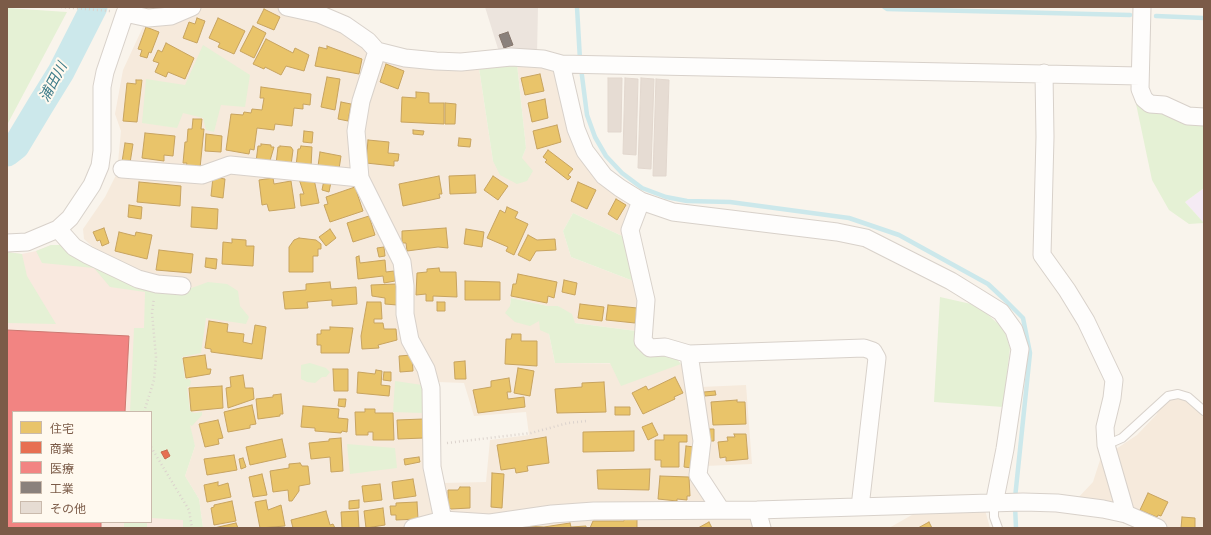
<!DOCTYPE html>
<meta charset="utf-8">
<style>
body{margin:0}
#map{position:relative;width:1211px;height:535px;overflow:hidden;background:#f9f4ec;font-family:Barlow,"Noto Sans JP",sans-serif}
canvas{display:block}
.frame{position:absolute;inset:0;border:8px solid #7b5b48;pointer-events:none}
.legend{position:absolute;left:12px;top:411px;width:140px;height:112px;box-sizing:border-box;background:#fff9ef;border:1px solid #cabaac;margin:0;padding:5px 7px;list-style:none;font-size:12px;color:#7b5b48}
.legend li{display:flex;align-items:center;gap:8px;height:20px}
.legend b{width:20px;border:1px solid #cabaac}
</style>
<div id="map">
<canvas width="1211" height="535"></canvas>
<div class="frame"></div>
<ul class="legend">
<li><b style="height:11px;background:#e9c46a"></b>住宅</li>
<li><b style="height:11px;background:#e76f51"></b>商業</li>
<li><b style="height:11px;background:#f28482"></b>医療</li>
<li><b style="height:11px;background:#8a817c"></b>工業</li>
<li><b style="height:11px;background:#e6dcd3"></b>その他</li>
</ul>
</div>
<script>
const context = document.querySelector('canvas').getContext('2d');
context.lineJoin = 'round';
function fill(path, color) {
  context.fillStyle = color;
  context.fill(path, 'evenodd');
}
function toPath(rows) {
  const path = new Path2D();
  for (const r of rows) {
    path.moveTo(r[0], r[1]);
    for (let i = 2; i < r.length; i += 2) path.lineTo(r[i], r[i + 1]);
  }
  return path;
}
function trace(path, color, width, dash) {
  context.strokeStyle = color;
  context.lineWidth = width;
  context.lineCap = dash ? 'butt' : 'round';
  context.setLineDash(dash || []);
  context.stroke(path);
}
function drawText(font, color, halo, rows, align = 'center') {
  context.font = font + ' Barlow,"Noto Sans JP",sans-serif';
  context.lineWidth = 4;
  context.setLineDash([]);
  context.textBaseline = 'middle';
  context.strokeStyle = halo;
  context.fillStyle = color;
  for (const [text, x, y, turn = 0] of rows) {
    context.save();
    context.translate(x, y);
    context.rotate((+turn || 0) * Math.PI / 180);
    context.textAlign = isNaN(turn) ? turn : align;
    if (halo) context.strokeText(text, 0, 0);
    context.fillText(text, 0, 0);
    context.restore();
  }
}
fill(toPath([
 [184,7,317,7,349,18,381,43,397,50,479,68,493,161,522,158,526,148,517,64,568,72,578,123,609,173,639,194,622,236,573,213,563,231,571,257,636,282,642,307,636,331,575,323,558,306,548,306,511,298,510,306,539,321,549,334,555,363,681,364,697,362,701,387,746,385,752,464,705,466,704,477,724,502,770,528,203,528,199,499,185,476,195,446,174,389,192,288,181,280,138,271,94,248,84,239,83,229,105,197,117,173,121,131,115,114,123,70,149,14],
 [438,382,464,383,474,416,526,412,529,435,490,440,486,482,442,483],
 [1175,398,1183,398,1204,415,1204,528,1136,528,1114,520,1074,513,1077,499,1093,482,1101,457,1116,449,1137,435,1157,414,1159,405],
 [985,510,990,528,889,528,917,512]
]), '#f6eadc');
fill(toPath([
 [51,245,178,293,192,288,169,370,195,446,185,476,199,499,203,528,7,528,7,252,22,254,36,251],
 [13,412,151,412,151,522,13,522]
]), '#f9e9df');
fill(toPath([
 [485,7,538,7,537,54,499,52]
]), '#ece4dd');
fill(toPath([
 [1204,188,1204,223,1185,202]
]), '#f5ebf4');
fill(toPath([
 [7,8,67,12,7,125],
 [203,45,250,75,245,107,221,105,214,132,206,130,203,118,183,113,177,128,142,123,146,79,185,85],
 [517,64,526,148,522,158,533,171,527,181,517,184,500,175,493,161,479,68],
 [1135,99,1146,106,1204,121,1204,188,1185,202,1204,223,1189,224,1169,210,1152,180],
 [573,213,622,236,636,282,571,257,563,231],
 [51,245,63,245,178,293,208,282,227,284,238,291,240,306,249,317,246,324,206,318,201,353,182,357,185,379,189,379,191,381,190,386,187,387,190,411,194,413,202,412,202,415,192,426,190,425,195,446,185,476,199,499,203,528,183,528,183,520,151,518,151,412,130,412,134,328,144,328,145,292,110,287,94,268,42,263,36,251],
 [7,252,22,254,27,276,56,324,7,323],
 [940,297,971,304,986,313,1004,329,1010,348,1003,407,934,402],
 [511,298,548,306,558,306,572,314,575,323,636,331,639,351,670,351,681,364,621,386,610,363,555,363,549,334,540,330,539,321,530,326,515,322,505,313,510,306],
 [310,363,326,368,330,372,326,377,322,377,315,383,307,382,301,379,301,365],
 [395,381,422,385,422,413,393,412],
 [347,444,395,448,397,468,350,474],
 [124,522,147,522,147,528,124,528]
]), '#e5f1d5');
const homes = toPath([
 [264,9,280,17,274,30,257,23,264,9],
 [197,18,205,21,197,43,183,38,189,22,195,24,197,18],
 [218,18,245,31,234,54,218,47,220,43,209,38,218,18],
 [253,26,266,33,254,58,240,51,253,26],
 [146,27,159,32,151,53,149,52,147,58,140,56,142,50,138,49,146,27],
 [266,39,293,53,295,48,309,55,304,71,286,66,281,75,265,67,264,69,253,64,266,39],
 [166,43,194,58,185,79,168,72,166,77,155,72,159,63,153,61,158,50,162,52,166,43],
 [327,46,362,59,359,74,315,66,319,47,327,49,327,46],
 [386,64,404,71,398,89,380,82,386,64],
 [540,74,544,91,525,95,521,78,540,74],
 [327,77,340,79,335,110,321,107,327,77],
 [136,80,142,80,137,122,123,121,127,83,136,84,136,80],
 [261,87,311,94,310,105,303,104,303,109,294,108,292,126,275,124,274,130,257,128,254,150,250,149,249,154,226,150,231,114,243,115,244,112,251,113,252,109,262,110,264,98,260,98,261,87],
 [416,92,429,93,429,103,444,103,444,124,401,122,402,97,416,98,416,92],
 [545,99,548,118,532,122,528,103,545,99],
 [341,102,351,104,348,121,338,119,341,102],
 [445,103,456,104,455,124,445,124,445,103],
 [193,119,202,119,201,129,204,129,200,168,186,166,187,163,183,163,185,142,187,142,188,129,192,129,193,119],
 [557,125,561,142,537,149,533,131,557,125],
 [413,130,424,131,423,135,413,134,413,130],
 [304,131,313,132,312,143,303,142,304,131],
 [145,133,175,136,173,156,164,155,164,161,142,158,145,133],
 [206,134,222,136,221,152,205,151,206,134],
 [459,138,471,139,470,147,458,146,459,138],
 [368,140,389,142,388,153,399,154,398,161,394,161,394,166,366,163,368,140],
 [125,143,133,144,130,163,122,162,125,143],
 [261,144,271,145,271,147,274,147,269,164,256,162,258,146,261,146,261,144],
 [280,146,291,147,293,150,291,165,276,164,278,147,280,147,280,146],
 [301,146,312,147,311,167,296,166,298,149,300,149,301,146],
 [548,150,573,169,568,175,571,177,568,180,545,162,547,160,543,157,548,150],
 [320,152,341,156,339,169,318,166,320,152],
 [475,175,476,193,450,194,449,176,475,175],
 [439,176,442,194,439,194,440,198,403,206,399,184,439,176],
 [493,176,508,186,498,200,484,190,493,176],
 [213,177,225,179,223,198,211,196,213,177],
 [273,178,274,184,291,181,295,208,269,211,267,204,262,205,259,180,273,178],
 [299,179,314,179,319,203,301,206,300,194,304,194,299,179],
 [324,180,331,182,329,192,322,190,324,180],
 [139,182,181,186,180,206,137,202,139,182],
 [578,182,596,190,587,209,571,201,578,182],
 [355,187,363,211,330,222,324,205,328,204,326,197,355,187],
 [616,199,626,205,617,220,608,214,616,199],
 [129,205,142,207,141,219,128,217,129,205],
 [192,207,218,209,217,229,191,227,192,207],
 [507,207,518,212,515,218,528,224,514,255,506,251,508,247,487,238,500,210,505,213,507,207],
 [369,216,375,235,353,242,347,223,369,216],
 [104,228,109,243,102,246,100,240,97,241,93,232,104,228],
 [446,228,448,248,438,247,407,251,406,243,402,243,402,231,446,228],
 [330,229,336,238,326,246,319,237,330,229],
 [466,229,484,232,482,247,464,244,466,229],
 [119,232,135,236,136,232,152,235,147,259,115,251,119,232],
 [528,235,537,240,555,239,556,250,536,251,530,261,518,255,528,235],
 [299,238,316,240,321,244,321,249,318,249,318,256,313,256,313,272,289,272,289,247,294,240,299,238],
 [232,239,246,240,246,246,254,246,253,266,222,264,223,242,232,243,232,239],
 [384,247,385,256,379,257,377,248,384,247],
 [159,250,193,254,191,273,156,270,159,250],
 [359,256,360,263,385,260,386,272,394,271,395,281,384,283,383,276,358,279,356,257,359,256],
 [206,258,217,259,216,269,205,267,206,258],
 [439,268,440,272,456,272,457,297,433,296,433,301,426,301,426,294,416,295,417,273,427,272,427,269,439,268],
 [518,274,557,282,554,298,548,296,547,303,511,296,513,284,516,284,518,274],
 [564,280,577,283,575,295,562,292,564,280],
 [465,281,500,282,500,300,465,300,465,281],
 [330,282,331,289,356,287,357,304,332,306,332,300,307,302,308,308,285,309,283,292,306,290,306,284,330,282],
 [396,284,397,305,385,304,385,298,372,296,371,285,396,284],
 [367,302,381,302,382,319,374,319,374,323,383,323,384,329,396,329,397,340,378,345,379,348,362,349,361,336,367,302],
 [437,302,445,302,445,311,437,311,437,302],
 [580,304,604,307,602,321,578,318,580,304],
 [608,305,637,308,635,323,606,320,608,305],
 [209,321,228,324,227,332,244,334,243,342,252,344,255,325,266,327,262,359,211,352,211,349,205,348,209,321],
 [330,327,353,328,349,353,321,353,321,345,317,345,317,334,321,334,321,330,330,330,330,327],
 [512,334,521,334,521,341,537,341,537,366,505,364,506,339,511,339,512,334],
 [205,355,207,369,211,369,210,374,186,378,183,358,205,355],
 [412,355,413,371,400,372,399,356,412,355],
 [465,361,466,379,455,379,454,362,465,361],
 [518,368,534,371,530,396,514,393,518,368],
 [333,369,348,369,348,391,334,391,333,369],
 [376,370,382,371,381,385,390,386,389,396,357,393,358,372,375,374,376,370],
 [384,372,391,372,391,381,383,380,384,372],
 [243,375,245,388,253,388,254,399,228,408,226,388,231,387,230,377,243,375],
 [675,377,683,393,674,397,675,399,643,414,632,393,646,386,648,390,675,377],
 [509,378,511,392,507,392,508,399,524,397,525,407,478,413,473,390,491,387,491,381,509,378],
 [604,382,606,412,557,413,555,389,582,387,582,383,604,382],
 [222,386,223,408,191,411,189,388,222,386],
 [715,391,716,395,705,396,704,392,715,391],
 [281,394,283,414,280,414,280,416,258,419,256,399,273,397,273,395,281,394],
 [339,399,346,399,345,407,338,406,339,399],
 [737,400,737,402,745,402,746,424,713,425,711,402,737,400],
 [252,405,256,424,250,425,250,428,228,432,224,412,252,405],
 [303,406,339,409,338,418,348,419,347,432,342,431,341,433,315,431,315,428,301,427,303,406],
 [615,407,630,407,630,415,615,415,615,407],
 [365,409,375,409,375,413,393,413,394,440,373,440,373,432,368,432,368,435,356,435,355,412,365,412,365,409],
 [423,419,424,438,398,439,397,420,423,419],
 [218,420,223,438,218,439,219,444,205,447,199,424,218,420],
 [652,423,658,435,648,440,642,427,652,423],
 [707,429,714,429,714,441,708,441,707,429],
 [634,431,634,451,583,452,583,432,634,431],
 [734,434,746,434,748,459,726,461,726,457,720,458,718,442,728,441,727,437,735,437,734,434],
 [664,435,687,435,687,442,679,442,679,467,661,467,661,460,655,460,655,440,664,440,664,435],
 [546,437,549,463,527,466,528,471,516,473,515,468,501,470,497,445,546,437],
 [341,438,343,471,331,472,330,457,311,459,309,443,329,441,329,439,341,438],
 [282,439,286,457,250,465,246,447,282,439],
 [686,446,694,447,692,468,684,467,686,446],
 [234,455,237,470,207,475,204,459,234,455],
 [419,457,420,462,405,465,404,459,419,457],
 [243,458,246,467,241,469,239,459,243,458],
 [300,463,302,466,308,466,310,484,299,486,299,491,292,501,289,501,288,490,273,492,270,471,289,468,289,464,300,463],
 [650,469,649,490,598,489,597,470,650,469],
 [492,473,504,474,502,508,491,507,492,473],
 [262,474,267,495,253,497,249,477,262,474],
 [660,476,689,477,690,496,687,496,687,500,677,499,677,501,658,499,660,476],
 [413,479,416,496,394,499,392,482,413,479],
 [218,482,218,486,228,483,231,497,207,502,204,485,218,482],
 [380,484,382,500,364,502,362,486,380,484],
 [460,487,470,487,470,508,451,509,448,506,448,490,458,490,460,487],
 [1148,493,1168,502,1161,516,1158,515,1157,517,1140,510,1148,493],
 [266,500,268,510,281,505,285,526,260,528,255,502,266,500],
 [359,500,359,508,349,509,349,501,359,500],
 [232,501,236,521,214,525,211,508,214,507,214,505,232,501],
 [417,502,418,519,396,520,396,515,391,515,390,506,396,506,396,503,417,502],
 [383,508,385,525,366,528,364,511,383,508],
 [326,511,330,525,333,524,335,528,293,528,291,520,326,511],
 [358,511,359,528,342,528,341,512,358,511],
 [1182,517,1195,518,1195,528,1181,528,1182,517],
 [624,519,637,519,637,528,590,528,593,521,624,521,624,519],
 [709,522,712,528,698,528,709,522],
 [929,522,932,528,918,528,929,522],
 [236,523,238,528,214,528,236,523],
 [570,523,571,527,586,526,586,528,519,528,519,526,544,527,570,523]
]);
fill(homes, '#e9c46a');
trace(homes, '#c8a460', 1);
const shops = toPath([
 [167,450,170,456,165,459,161,452,167,450]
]);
fill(shops, '#e76f51');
trace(shops, '#c7694e', 1);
const health = toPath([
 [7,330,129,336,125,412,13,412,13,522,101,522,101,528,7,528,7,330]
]);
fill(health, '#f28482');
trace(health, '#ce7871', 1);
const industry = toPath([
 [508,32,513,45,504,48,499,35,508,32]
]);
fill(industry, '#8a817c');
trace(industry, '#86766c', 1);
trace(toPath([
 [577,7,580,60],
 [884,7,887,9,1130,15],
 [1156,16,1204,18],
 [581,68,587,115,595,137,606,156,622,173,642,188,666,197,687,201,730,202,849,218,899,235,988,284,1003,298,1023,318,1030,353,1015,498],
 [1015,506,1016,528]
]), '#cce8eb', 4.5);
trace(toPath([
 [7,153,16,146,40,106,61,72,94,7]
]), '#cce8eb', 27);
const building = toPath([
 [608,78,622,78,621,132,608,132,608,78],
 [625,78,638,79,636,155,623,154,625,78],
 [641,78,654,79,651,169,638,168,641,78],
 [656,79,669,80,666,176,653,176,656,79]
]);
fill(building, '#e6dcd3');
trace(building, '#e2d7ce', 1);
const service = toPath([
 [1106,445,1122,438,1168,396,1178,394,1188,397,1204,411],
 [994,504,994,517,998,528]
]);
const minor = toPath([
 [129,7,125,13,148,18,171,16,192,7],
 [287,7,319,14,345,25,368,41,377,51,405,58,436,61,461,62,511,57,543,59,561,64,1140,76],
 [1142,7,1140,89,1144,99,1150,104,1164,105,1188,116,1204,117],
 [377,51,361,101,356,131,360,178,402,262,405,286,405,314,410,340,426,369,431,388,432,467,443,520],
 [561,64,576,129,585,151,604,176,620,188,641,201,673,212,837,232,866,238,951,281,1001,312,1014,330,1020,349,1005,449,994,504],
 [1044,73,1045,137,1042,255,1067,290,1086,321,1114,380,1112,398,1105,427,1106,445,1126,514],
 [122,169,202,175,230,165,360,178],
 [641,201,630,230,646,300,643,341,650,348,665,347,689,354,864,348,873,351,877,358,860,507],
 [58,229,74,247,88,255,138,279,157,284,182,286],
 [7,243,27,242,58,229,70,218,92,185,100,166,102,151,102,87,105,72,125,13],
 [689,354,702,441,698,475,721,510],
 [757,510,762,528],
 [413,528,443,520,490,523,552,514,594,511,757,510,1023,502,1057,503,1103,509,1126,514,1158,528]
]);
trace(service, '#d8d1ca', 10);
trace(minor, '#d8d1ca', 19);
trace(toPath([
 [61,7,110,11],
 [144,412,154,380,156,357,152,313,154,298],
 [447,443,531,433,568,423,587,421],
 [151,447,189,510,192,528]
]), '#dcd3cd', 2.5, [1, 3]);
trace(service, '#fefdfc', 8);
trace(minor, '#fefdfc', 17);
drawText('italic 14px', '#3d7b88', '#fff9ef', [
 ["浦田川",53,82,-62]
]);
</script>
